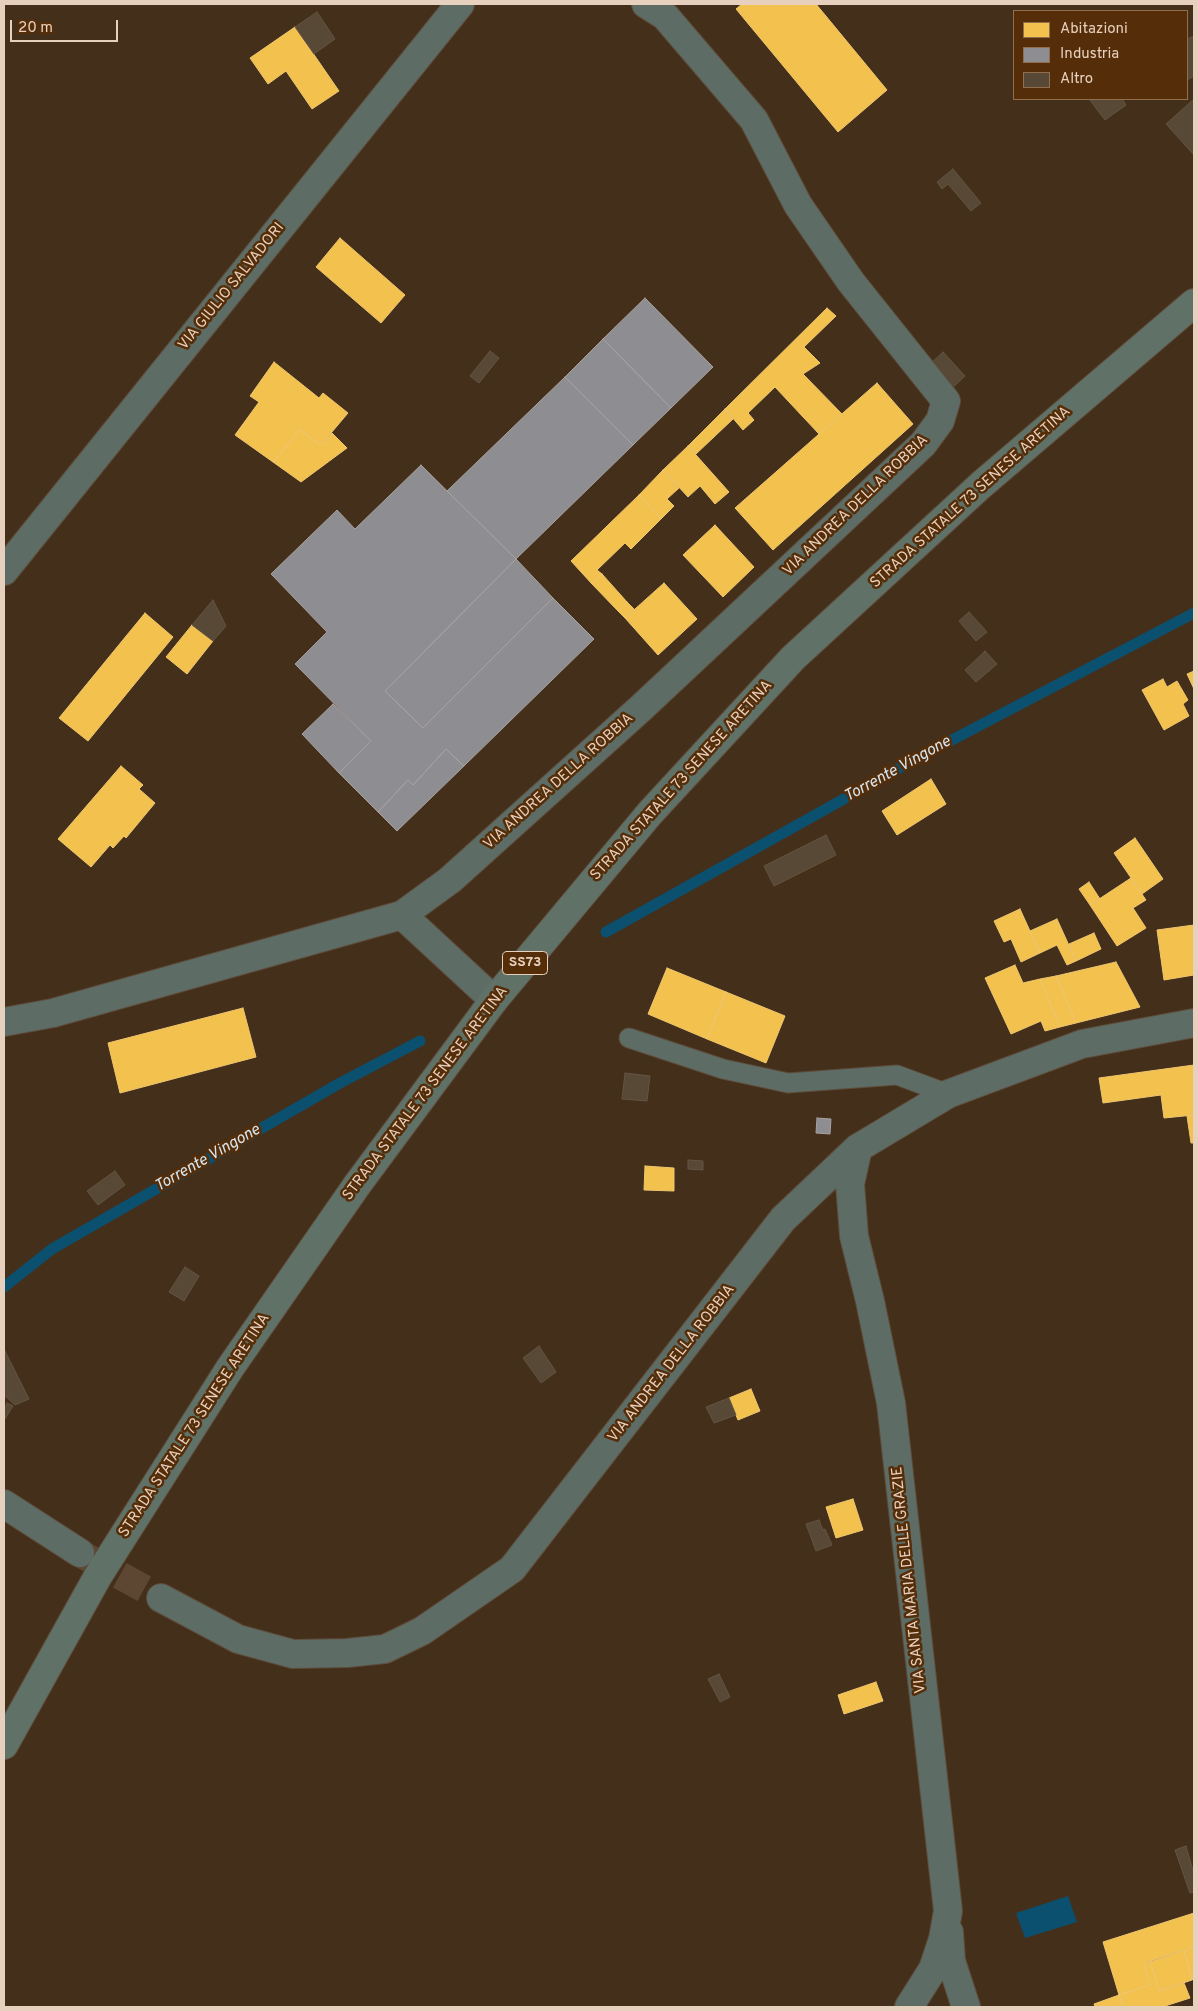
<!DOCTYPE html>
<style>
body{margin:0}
#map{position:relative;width:1198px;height:2011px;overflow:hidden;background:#442f1a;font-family:Overpass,sans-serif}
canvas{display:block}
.frame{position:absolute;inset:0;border:5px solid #e8d0be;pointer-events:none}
.legend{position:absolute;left:1013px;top:10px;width:175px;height:90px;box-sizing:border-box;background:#552e09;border:1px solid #906f51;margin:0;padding:6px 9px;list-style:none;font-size:15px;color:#e8d0be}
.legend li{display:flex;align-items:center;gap:10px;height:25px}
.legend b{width:25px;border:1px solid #906f51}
.scale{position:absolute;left:10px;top:20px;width:108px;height:22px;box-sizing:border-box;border:2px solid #e8d0be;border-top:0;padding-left:6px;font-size:15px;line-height:18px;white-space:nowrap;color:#e8d0be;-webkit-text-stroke:4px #552e09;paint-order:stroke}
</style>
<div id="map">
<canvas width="1198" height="2011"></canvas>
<div class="frame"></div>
<ul class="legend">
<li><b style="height:14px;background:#f2c14e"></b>Abitazioni</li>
<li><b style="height:14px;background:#8d8d92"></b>Industria</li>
<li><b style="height:14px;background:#584936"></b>Altro</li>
</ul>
<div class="scale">20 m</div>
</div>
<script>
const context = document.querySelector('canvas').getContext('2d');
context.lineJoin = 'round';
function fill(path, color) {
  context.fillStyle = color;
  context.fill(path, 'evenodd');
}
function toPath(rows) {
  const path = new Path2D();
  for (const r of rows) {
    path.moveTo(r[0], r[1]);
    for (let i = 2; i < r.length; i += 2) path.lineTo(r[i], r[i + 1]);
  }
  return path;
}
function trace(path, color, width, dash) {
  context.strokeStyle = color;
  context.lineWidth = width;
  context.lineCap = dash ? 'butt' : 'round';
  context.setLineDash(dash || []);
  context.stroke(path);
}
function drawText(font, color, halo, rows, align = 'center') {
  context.font = font + ' Overpass,sans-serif';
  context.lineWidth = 5;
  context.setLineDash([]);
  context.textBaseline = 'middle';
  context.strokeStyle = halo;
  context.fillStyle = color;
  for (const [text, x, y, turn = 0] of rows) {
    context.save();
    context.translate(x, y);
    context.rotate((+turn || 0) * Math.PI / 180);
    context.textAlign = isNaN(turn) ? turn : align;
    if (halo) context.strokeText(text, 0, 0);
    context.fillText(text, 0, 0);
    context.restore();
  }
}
fill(toPath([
 [1068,1896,1077,1922,1025,1938,1016,1913]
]), '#0c5070');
const homes = toPath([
 [742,4,816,4,887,90,838,132,736,9,742,4],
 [295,27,339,91,312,109,286,71,268,84,250,58,295,27],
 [340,238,405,295,381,323,316,267,340,238],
 [827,308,836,316,804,347,820,363,803,374,842,414,819,434,775,387,748,413,754,420,743,430,725,409,827,308],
 [274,362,319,398,323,393,348,413,321,445,300,430,273,462,235,435,259,402,250,396,274,362],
 [877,383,913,424,773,550,735,508,877,383],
 [725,409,733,419,696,454,688,446,725,409],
 [300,430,321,445,332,433,347,448,301,482,273,462,300,430],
 [688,446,729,492,715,504,700,486,688,497,663,470,688,446],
 [663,470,679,488,667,499,674,506,661,519,639,495,663,470],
 [639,495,661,519,631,549,625,543,597,570,602,574,592,584,571,561,639,495],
 [715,525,754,567,723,597,683,555,715,525],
 [602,574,627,602,618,611,592,584,602,574],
 [664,583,697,619,658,655,625,618,664,583],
 [627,602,634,609,625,618,618,611,627,602],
 [145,613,173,637,88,741,59,718,145,613],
 [192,625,213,641,187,674,166,657,192,625],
 [1194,671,1194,689,1187,674,1194,671],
 [1163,679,1167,687,1177,681,1188,700,1183,704,1189,716,1164,730,1142,690,1163,679],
 [121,766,143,785,139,789,155,803,126,838,124,836,113,848,110,845,91,867,58,839,121,766],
 [931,779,946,804,897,835,882,811,931,779],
 [1135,838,1163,879,1142,894,1114,853,1135,838],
 [1131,878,1146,900,1133,908,1146,928,1117,946,1090,905,1131,878],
 [1089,882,1100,899,1090,905,1079,889,1089,882],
 [1020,909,1040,953,1021,962,1011,939,1004,942,994,921,1020,909],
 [1057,919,1076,961,1067,965,1057,945,1040,953,1030,931,1057,919],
 [1194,925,1194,975,1164,980,1157,930,1194,925],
 [1094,933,1101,949,1076,961,1069,944,1094,933],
 [1116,962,1140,1007,1076,1023,1056,976,1116,962],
 [1015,965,1023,983,1040,979,1060,1027,1045,1031,1041,1021,1011,1034,985,978,1015,965],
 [667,968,726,992,707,1039,648,1014,667,968],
 [1056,976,1076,1023,1060,1027,1040,979,1056,976],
 [726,992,785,1016,766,1063,707,1039,726,992],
 [243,1008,256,1057,120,1093,108,1043,243,1008],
 [1194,1065,1194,1115,1164,1118,1161,1095,1103,1103,1099,1078,1194,1065],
 [1194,1115,1194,1143,1191,1143,1187,1116,1194,1115],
 [645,1166,674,1168,674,1191,644,1190,645,1166],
 [751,1389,760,1411,738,1420,729,1398,751,1389],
 [853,1499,863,1530,836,1538,826,1507,853,1499],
 [876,1682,883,1701,844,1714,838,1695,876,1682],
 [1194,1913,1194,1947,1144,1964,1150,1985,1119,1995,1103,1942,1194,1913],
 [1194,1947,1194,1979,1192,1980,1184,1950,1194,1947],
 [1184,1950,1192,1980,1159,1991,1150,1961,1184,1950],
 [1150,1961,1159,1991,1184,1983,1190,1998,1162,2007,1124,2007,1119,1995,1150,1985,1144,1964,1150,1961],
 [1119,1995,1124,2007,1095,2007,1094,2004,1119,1995]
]);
fill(homes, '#f2c14e');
trace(homes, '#efc670', 1);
const industry = toPath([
 [645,298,713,367,671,408,603,339,645,298],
 [603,339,671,408,633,445,565,377,603,339],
 [565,377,633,445,516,559,447,491,565,377],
 [421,465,516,559,385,691,423,728,553,598,594,639,464,766,446,749,413,785,408,780,378,812,339,773,371,741,295,664,327,632,271,574,337,510,355,529,421,465],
 [516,559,553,598,423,728,385,691,516,559],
 [333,704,371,741,339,773,302,734,333,704],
 [446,749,464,766,397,831,378,812,408,780,413,785,446,749],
 [817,1118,831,1119,830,1134,816,1133,817,1118]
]);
fill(industry, '#8d8d92');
trace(industry, '#a8a19f', 1);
trace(toPath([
 [606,932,910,762,1194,613],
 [4,1287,52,1249,340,1083,420,1041]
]), '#0c5070', 11);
const building = toPath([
 [317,12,335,39,314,54,295,27,317,12],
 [1194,36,1194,76,1187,80,1187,39,1194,36],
 [1089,99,1122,99,1126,105,1105,120,1089,99],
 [1194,99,1194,155,1166,124,1194,99],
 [953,169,981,203,971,211,948,184,942,189,937,182,953,169],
 [490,351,499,358,479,383,470,376,490,351],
 [943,352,965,376,948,392,925,369,943,352],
 [213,600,226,626,213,641,192,625,213,600],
 [969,612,987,632,976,641,959,621,969,612],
 [985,651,997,664,976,682,965,670,985,651],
 [826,835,836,855,774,886,764,866,826,835],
 [625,1073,650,1076,647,1101,622,1099,625,1073],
 [688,1160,703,1161,703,1170,688,1169,688,1160],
 [115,1171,125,1185,98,1205,87,1191,115,1171],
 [185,1267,199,1276,184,1301,169,1292,185,1267],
 [539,1346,556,1372,541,1383,523,1358,539,1346],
 [4,1349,29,1399,15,1405,4,1395,4,1349],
 [729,1398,736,1415,714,1423,706,1407,729,1398],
 [7,1403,13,1406,5,1419,4,1405,6,1406,7,1403],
 [819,1520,823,1530,825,1529,832,1545,816,1551,806,1524,819,1520],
 [719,1674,730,1697,720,1702,708,1679,719,1674],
 [1186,1846,1194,1874,1194,1892,1190,1893,1175,1850,1186,1846]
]);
fill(building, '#584936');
trace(building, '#645442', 1);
trace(toPath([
 [83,1555,161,1598]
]), '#5d4733', 28, [28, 14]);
const lane = toPath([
 [629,1038,723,1069,788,1083,897,1075,948,1094]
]);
const street = toPath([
 [4,571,460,4],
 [402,915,450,880,641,708,923,444,940,421,946,401,851,282,798,205,754,120,665,16,646,4],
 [4,1022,53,1013,402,915,494,1000],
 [858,1148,850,1184,854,1236,870,1301,891,1403,948,1911,943,1939,933,1969,909,2007],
 [4,1504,80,1553],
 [161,1598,238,1639,293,1654,347,1653,385,1649,422,1631,512,1569,783,1219,858,1148,948,1094,1082,1044,1194,1023],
 [949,1932,951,1961,966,2007]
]);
const primary = toPath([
 [4,1745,98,1576,230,1368,357,1185,494,1000,650,813,793,658,981,485,1194,303]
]);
trace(lane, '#5e4c3b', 21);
trace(street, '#5e4c3b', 30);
trace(primary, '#5e4c3b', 30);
trace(lane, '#5d6c65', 19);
trace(street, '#5d6c65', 28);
trace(primary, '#607268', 28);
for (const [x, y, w] of [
 [525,963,45]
]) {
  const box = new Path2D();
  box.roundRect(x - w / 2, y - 11.5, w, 23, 4);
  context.fillStyle = '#552e09';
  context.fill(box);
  trace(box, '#e8d0be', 1);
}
drawText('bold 14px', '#e8d0be', null, [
 ["SS73",525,963]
]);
drawText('15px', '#e8d0be', '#552e09', [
 ["VIA GIULIO SALVADORI",232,287,-51],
 ["STRADA STATALE 73 SENESE ARETINA",971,498,-42],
 ["VIA ANDREA DELLA ROBBIA",856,506,-44],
 ["STRADA STATALE 73 SENESE ARETINA",682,781,-48],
 ["VIA ANDREA DELLA ROBBIA",559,782,-42],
 ["STRADA STATALE 73 SENESE ARETINA",426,1094,-53],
 ["VIA ANDREA DELLA ROBBIA",672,1364,-52],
 ["STRADA STATALE 73 SENESE ARETINA",195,1426,-57],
 ["VIA SANTA MARIA DELLE GRAZIE",910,1580,-96]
]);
drawText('italic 16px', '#d6e7f3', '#552e09', [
 ["Torrente Vingone",898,770,-29],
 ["Torrente Vingone",208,1159,-30]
]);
</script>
